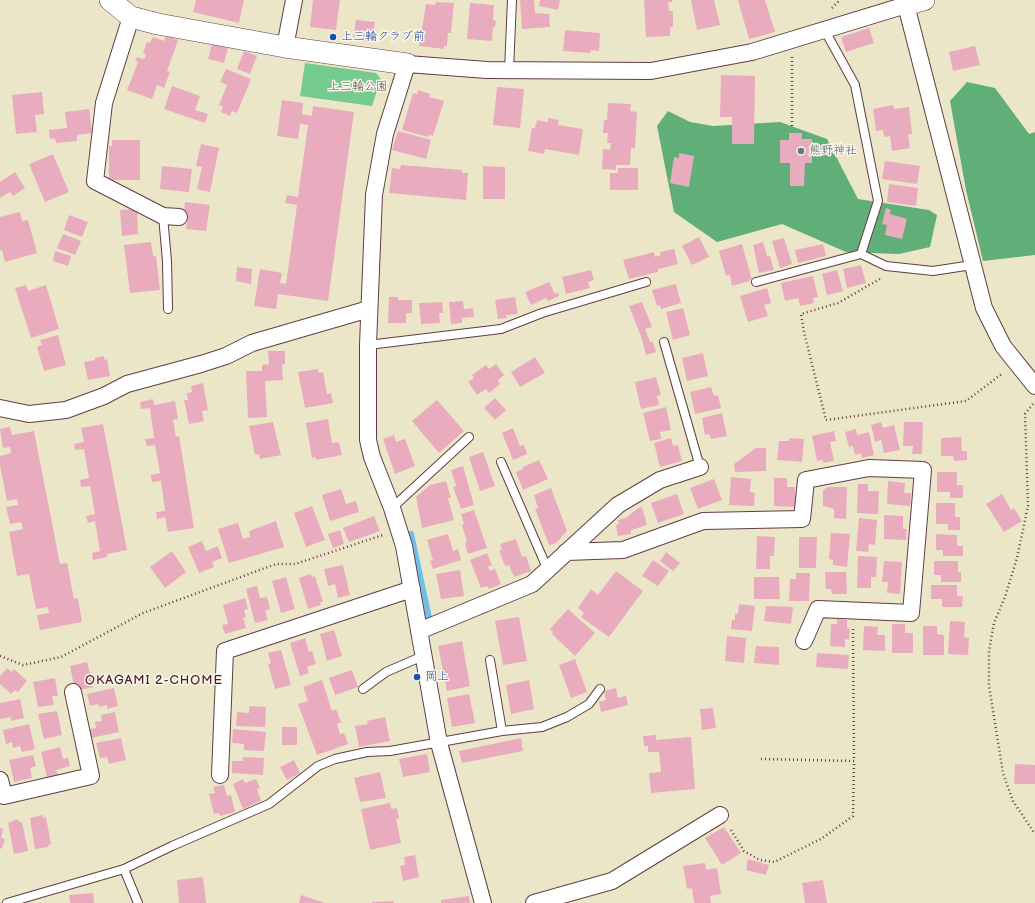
<!DOCTYPE html>
<meta charset="utf-8">
<style>
body{margin:0}
canvas{display:block;background:#ece6c9}
</style>
<canvas width="1035" height="903"></canvas>
<script>
const context = document.querySelector('canvas').getContext('2d');
context.lineJoin = 'round';
function fill(path, color) {
  context.fillStyle = color;
  context.fill(path, 'evenodd');
}
function toPath(rows) {
  const path = new Path2D();
  for (const r of rows) {
    path.moveTo(r[0], r[1]);
    for (let i = 2; i < r.length; i += 2) path.lineTo(r[i], r[i + 1]);
  }
  return path;
}
function trace(path, color, width, dash) {
  context.strokeStyle = color;
  context.lineWidth = width;
  context.lineCap = dash ? 'butt' : 'round';
  context.setLineDash(dash || []);
  context.stroke(path);
}
function drawText(font, color, halo, rows, align = 'center') {
  context.font = font + ' "Balsamiq Sans","Klee One",sans-serif';
  context.lineWidth = 3;
  context.setLineDash([]);
  context.textBaseline = 'middle';
  context.strokeStyle = halo;
  context.fillStyle = color;
  for (const [text, x, y, turn = 0] of rows) {
    context.save();
    context.translate(x, y);
    context.rotate((+turn || 0) * Math.PI / 180);
    context.textAlign = isNaN(turn) ? turn : align;
    if (halo) context.strokeText(text, 0, 0);
    context.fillText(text, 0, 0);
    context.restore();
  }
}
fill(toPath([
 [305,63,376,73,381,79,372,106,300,96]
]), '#75ca8d');
fill(toPath([
 [967,82,995,88,1029,134,1035,132,1035,255,983,261,966,190,950,101],
 [668,111,690,122,713,126,780,122,827,139,858,199,929,210,937,215,930,247,899,254,846,252,782,224,717,242,674,212,657,126]
]), '#60ae78');
trace(toPath([
 [411,534,429,618]
]), '#6ebfe9', 6);
fill(toPath([
 [196,0,244,0,239,23,193,12],
 [313,0,340,0,336,30,310,27],
 [520,0,534,0,535,13,549,14,550,27,522,29],
 [540,0,560,0,558,10,539,6],
 [644,0,672,0,672,2,668,2,669,11,673,11,673,27,670,27,670,36,646,37],
 [691,0,714,0,720,25,697,30],
 [738,0,765,0,775,32,749,39],
 [436,2,454,3,451,33,448,33,447,46,444,46,444,49,419,46,426,4,435,5],
 [470,3,494,5,493,20,496,21,495,27,493,27,492,41,467,39],
 [356,20,375,22,372,42,353,39],
 [869,28,874,43,846,52,841,37],
 [565,30,600,33,599,51,591,50,590,53,563,51],
 [166,36,178,40,167,71,170,72,164,88,157,85,152,99,127,90,138,62,135,61,137,57,144,59,146,55,143,53,147,42,150,43,153,37,164,41],
 [212,44,228,48,224,63,208,59],
 [975,46,980,65,953,71,949,52],
 [244,51,257,56,250,74,237,69],
 [226,69,251,79,237,113,232,111,230,116,221,112,223,107,219,105,227,85,220,82],
 [721,75,755,76,754,144,732,144,732,117,720,117],
 [172,86,200,96,195,110,208,114,205,123,164,109],
 [497,87,524,89,520,128,493,125],
 [418,90,430,94,429,97,444,101,433,136,429,135,428,137,402,130,413,93,417,94],
 [42,92,44,114,35,115,37,132,16,134,12,95],
 [282,100,303,103,302,114,312,116,313,106,354,112,328,301,278,294,276,309,254,306,260,269,282,273,280,283,286,284,297,205,285,203,287,195,298,197,308,125,300,124,298,139,277,136],
 [608,103,631,104,630,111,637,112,635,148,631,148,630,165,616,165,616,170,602,169,603,149,610,150,611,143,607,143,608,133,603,133,604,120,607,120],
 [893,105,894,109,909,107,912,134,908,134,910,148,892,151,890,136,884,137,883,130,876,131,873,109],
 [89,109,92,133,77,135,77,141,56,143,55,138,50,139,49,130,67,128,65,112],
 [548,118,559,120,558,125,583,129,579,155,545,149,544,154,528,151,532,128,535,128,537,120,548,122],
 [398,131,431,140,426,159,392,150],
 [789,133,802,133,802,139,812,139,812,163,805,163,804,186,790,186,790,163,780,163,780,140,789,140],
 [112,140,140,140,140,180,109,180,109,146,112,146],
 [201,144,219,148,210,192,197,189,202,167,196,166],
 [679,153,694,156,689,187,670,183,674,157,679,158],
 [53,154,69,192,45,202,29,164],
 [885,161,920,166,917,184,882,179],
 [401,165,462,170,462,173,468,173,466,200,389,193,392,168,400,169],
 [162,166,192,169,189,192,160,189],
 [483,166,505,167,505,199,483,199],
 [618,168,638,168,638,190,610,190,610,173,618,173],
 [15,172,25,188,13,196,10,192,0,198,0,182],
 [889,184,918,188,916,206,887,202],
 [185,202,210,205,206,231,186,229,188,213,184,213],
 [886,208,891,210,890,214,907,219,902,239,885,235,887,225,882,224],
 [137,209,138,234,122,236,120,210],
 [20,212,22,221,28,220,37,253,5,262,2,250,0,250,0,217],
 [69,215,88,222,82,237,64,230],
 [63,234,81,241,75,255,57,248],
 [699,237,709,257,692,265,682,246],
 [784,238,792,264,780,268,772,241],
 [151,242,153,256,156,256,160,290,130,293,124,245],
 [763,242,767,256,770,256,774,270,759,273,753,245],
 [742,244,752,280,732,286,730,275,726,276,719,251],
 [823,244,826,256,798,263,795,250],
 [674,249,678,264,658,269,658,272,629,279,623,260,654,252,655,257,661,255,660,252],
 [55,251,71,256,68,266,53,261],
 [861,265,866,283,847,288,843,269],
 [237,267,252,269,251,284,236,281],
 [591,270,594,280,588,282,590,288,566,294,562,277],
 [837,270,843,291,827,295,822,274],
 [813,276,818,297,813,298,814,303,800,306,798,298,785,301,781,283],
 [549,282,555,294,558,292,559,296,548,301,546,298,531,305,525,292],
 [676,284,681,303,661,309,660,305,657,306,652,290],
 [26,285,28,291,46,285,59,329,31,338,15,288],
 [767,288,771,303,764,305,768,316,748,322,740,296],
 [389,297,398,297,398,300,412,300,412,313,406,313,406,323,388,323],
 [515,297,518,314,506,315,507,318,498,319,495,300],
 [463,301,464,309,473,308,474,317,462,318,462,323,451,324,449,302],
 [442,302,443,313,439,313,440,323,421,324,419,303],
 [642,302,652,327,645,329,650,342,653,342,656,352,646,355,642,339,629,306],
 [683,308,690,335,673,340,666,312],
 [58,335,66,365,44,371,37,347,42,345,40,340],
 [268,351,285,351,285,364,282,365,283,380,265,381,267,417,248,418,246,371,262,371,262,365,269,364],
 [703,353,708,376,687,381,682,358],
 [104,356,104,360,107,359,110,376,88,380,84,362,95,360,95,358],
 [535,357,545,373,520,387,511,372],
 [496,364,504,375,498,380,500,384,489,393,486,389,477,395,468,382,474,378,472,375,486,365,489,369],
 [318,369,319,373,323,372,327,394,331,393,333,403,305,408,298,372],
 [656,377,661,395,657,396,659,405,641,409,635,382],
 [203,383,208,410,202,411,204,421,189,424,184,400,188,400,187,393,192,392,191,386],
 [711,387,714,396,718,395,721,408,695,414,690,392],
 [495,398,506,410,495,420,484,408],
 [153,399,154,405,175,401,178,419,173,420,176,437,179,436,194,528,168,532,165,517,157,519,156,512,165,511,161,481,152,482,151,475,160,473,155,445,147,446,145,439,154,438,150,408,141,409,140,402],
 [437,400,464,431,439,453,412,421],
 [666,407,671,430,660,432,661,439,650,441,643,413],
 [722,413,727,436,711,439,709,434,705,435,702,418],
 [328,419,332,443,339,442,342,455,316,460,316,457,312,458,306,423],
 [273,422,281,455,260,459,259,454,255,455,249,426],
 [881,422,883,428,894,425,900,450,884,453,881,440,875,442,871,425],
 [904,422,923,422,922,454,912,454,913,446,903,446],
 [103,424,127,550,107,554,107,557,93,560,92,553,100,551,95,521,88,523,86,516,95,514,90,486,81,487,80,480,89,478,84,449,75,450,74,444,84,442,81,428],
 [10,427,12,435,34,431,60,564,67,563,74,599,78,598,82,622,40,630,37,615,49,613,48,607,36,609,29,574,17,576,9,532,23,529,21,522,10,524,6,507,18,505,17,499,7,501,0,465,0,456,11,453,10,447,3,448,0,429],
 [513,428,520,446,524,445,527,454,513,460,502,433],
 [856,429,857,435,869,432,874,455,862,458,861,453,855,455,853,446,849,447,845,432],
 [834,431,836,441,830,442,834,461,823,463,823,460,817,461,812,436],
 [394,435,396,442,405,439,415,466,395,474,383,439],
 [961,437,962,451,967,451,967,460,954,461,953,456,941,456,941,438],
 [671,438,673,446,678,445,682,461,660,467,654,443],
 [789,438,804,439,802,462,777,460,779,441,789,441],
 [756,448,766,448,766,471,735,472,734,464],
 [483,452,495,486,480,491,469,457],
 [539,460,548,479,523,490,516,472,523,469,523,467],
 [463,466,474,505,461,509,453,487,456,486,451,470],
 [937,472,957,472,957,485,963,485,963,498,950,498,950,492,937,492],
 [731,477,751,479,750,492,755,493,754,506,729,505],
 [774,478,787,478,787,487,795,487,795,507,774,506],
 [714,479,722,500,698,509,690,488],
 [446,481,451,498,448,498,454,520,422,528,416,497,430,485],
 [888,481,905,483,904,493,911,493,910,506,887,504],
 [858,484,868,484,868,491,879,491,878,514,857,513],
 [828,487,847,487,846,519,834,518,834,509,823,506,823,490],
 [551,488,567,531,556,543,549,545,535,509,538,508,534,495],
 [341,489,346,504,356,501,359,512,330,521,322,495],
 [677,494,684,514,658,523,651,503],
 [1002,494,1011,510,1014,508,1022,521,1004,532,986,504],
 [936,503,955,503,955,517,960,517,960,530,948,530,948,524,936,524],
 [312,506,325,540,306,547,294,513],
 [642,507,647,525,631,530,631,534,618,536,616,525,619,524,618,520,626,518,638,508],
 [474,510,487,548,468,554,465,543,467,542,462,525,464,524,461,514],
 [884,515,903,516,903,529,907,529,906,540,884,539],
 [374,516,380,531,349,542,343,528],
 [859,518,877,520,875,545,869,544,868,552,856,551],
 [276,521,284,547,229,563,218,529,238,523,243,539,250,537,249,531],
 [340,530,344,544,333,548,328,534],
 [831,533,850,534,847,567,833,565,833,560,829,559],
 [448,534,453,551,458,549,461,560,433,569,430,561,433,560,427,540],
 [936,534,957,535,957,546,963,546,963,556,943,556,943,550,936,550],
 [757,536,775,537,774,556,770,556,770,569,756,569],
 [799,537,817,537,816,568,799,568],
 [516,539,522,557,526,556,531,571,514,577,509,565,505,566,499,550,502,550,500,544],
 [202,541,206,551,218,546,222,558,212,562,214,567,199,573,188,547],
 [172,551,186,572,165,588,150,567],
 [666,552,680,563,673,571,660,561],
 [487,553,492,565,488,567,490,571,495,569,501,584,489,589,487,586,481,588,470,560],
 [858,556,877,557,876,577,871,577,871,588,857,588],
 [653,560,669,571,658,586,642,576],
 [884,561,902,562,900,594,887,593,888,582,882,582],
 [934,561,958,561,958,572,961,572,961,582,941,582,941,575,934,575],
 [343,565,350,595,338,598,335,584,328,586,324,569],
 [460,570,464,596,441,599,436,574],
 [616,571,643,591,609,637,581,617,584,613,578,608,591,589,598,595],
 [825,572,846,572,847,594,832,594,831,589,826,589],
 [796,573,810,573,809,601,789,601,790,579,796,579],
 [311,574,312,577,315,576,323,602,320,602,321,605,308,609,299,578],
 [286,577,295,609,281,613,272,581],
 [754,577,779,577,780,599,754,599],
 [931,585,957,585,957,596,963,596,962,607,942,607,942,599,931,599],
 [257,586,260,598,267,597,270,609,265,611,268,620,255,623,246,589],
 [245,598,248,609,244,610,246,617,243,618,246,628,225,634,222,625,228,624,223,605],
 [739,604,755,606,752,631,731,629,732,620,735,620,735,613,738,614],
 [766,606,793,607,791,624,764,621],
 [568,609,595,633,575,656,552,634,553,632,550,629],
 [519,617,527,661,503,665,495,621],
 [837,619,847,620,847,628,850,629,849,640,845,639,845,647,830,646,831,624,837,624],
 [950,621,965,622,964,637,969,638,968,655,948,654],
 [892,624,905,624,905,633,913,633,913,653,892,653],
 [864,626,878,627,877,635,885,635,885,651,863,650],
 [923,626,937,626,937,634,944,635,944,655,923,655],
 [334,630,342,656,327,661,320,634],
 [727,636,746,638,744,663,725,661],
 [305,638,309,652,312,651,316,664,307,667,309,673,300,676,290,643],
 [462,641,470,686,447,691,438,646],
 [756,646,779,647,779,665,754,663],
 [281,650,291,685,275,689,268,664,271,663,268,653],
 [817,653,849,655,848,669,816,667],
 [575,659,587,692,571,698,559,665],
 [87,662,93,687,75,691,70,666],
 [7,668,12,672,14,669,27,681,18,692,15,690,11,694,0,684,0,676],
 [352,670,358,687,335,695,329,678],
 [55,678,58,696,52,696,54,705,38,707,33,682],
 [322,680,332,711,336,709,341,722,337,724,340,734,344,733,348,744,317,755,298,704,308,701,303,687],
 [529,680,534,709,511,714,506,685],
 [114,688,118,706,107,709,107,705,99,707,99,704,90,706,87,694],
 [616,688,618,698,626,696,628,705,601,712,599,702,606,700,604,691],
 [469,694,475,723,452,727,447,698],
 [20,699,24,718,11,721,11,717,0,719,0,703],
 [249,706,266,707,265,727,236,726,237,712,249,713],
 [713,708,716,728,702,730,700,709],
 [57,711,62,735,44,739,38,714],
 [115,712,119,732,91,738,89,729,96,728,95,722,102,721,101,715],
 [385,717,390,741,359,747,355,726,368,724,367,721],
 [29,724,35,749,22,752,20,746,13,748,12,742,6,744,3,730],
 [282,727,297,727,297,745,282,745],
 [233,729,266,732,264,751,244,750,244,744,232,743],
 [656,735,656,740,691,737,695,789,651,793,649,773,661,772,659,752,648,752,648,746,644,746,643,736],
 [121,738,126,760,109,764,107,757,100,758,96,743],
 [521,738,523,751,462,763,459,751],
 [60,747,63,759,68,758,70,766,56,770,58,775,47,778,41,752],
 [427,754,430,772,403,777,399,759],
 [33,755,36,766,30,768,32,778,14,782,9,760],
 [243,757,264,758,263,775,232,773,232,761,243,761],
 [294,760,300,773,287,780,280,767],
 [1015,764,1035,765,1035,784,1014,784],
 [380,772,386,798,360,802,354,778],
 [243,779,245,783,256,779,260,788,257,789,261,801,243,809,233,784],
 [224,785,227,796,231,795,235,812,220,816,219,813,214,814,209,794,215,793,213,787],
 [390,803,391,809,397,808,399,818,396,819,401,843,370,850,361,809],
 [43,815,43,818,46,817,51,844,48,845,49,847,35,849,30,818],
 [18,819,19,822,22,822,28,851,14,854,8,823],
 [724,827,741,853,722,865,705,838],
 [0,828,3,829,1,838,5,839,2,849,0,848],
 [415,855,419,877,403,881,400,866,405,865,404,857],
 [748,859,769,865,766,875,746,870],
 [705,863,706,870,717,868,721,894,710,896,711,903,694,903,692,888,687,889,683,866],
 [203,877,206,903,179,903,177,880],
 [823,880,827,903,805,903,802,883],
 [93,893,94,903,70,903,69,895],
 [301,895,325,903,299,903],
 [469,896,470,903,441,903,441,900],
 [394,901,394,903,372,903,372,902]
]), '#e9acbe');
const service = toPath([
 [824,29,855,85,878,201,861,254],
 [509,71,512,0],
 [163,216,167,261,168,309],
 [756,282,861,254,886,266,933,271,972,265],
 [664,342,700,467],
 [368,345,501,329,542,313,646,282],
 [501,462,547,568],
 [392,508,469,437],
 [363,689,386,672,423,656],
 [502,731,542,727,567,717,589,704,600,689],
 [124,869,138,903],
 [7,903,124,869,172,846,269,804,318,766,335,759,367,752,390,751,502,731,490,660]
]);
const minor = toPath([
 [131,17,104,103,95,181,163,216,179,217],
 [285,47,294,0],
 [0,408,29,414,66,410,104,396,127,384,201,364,226,356,252,343,369,309],
 [566,552,623,550,703,521,802,519,806,480,869,468,923,470,911,613,818,609,804,641],
 [419,631,532,584,618,505,660,480,700,467],
 [220,775,225,651,412,589],
 [0,780,4,796,91,776,73,692],
 [483,903,439,743,404,546,392,508,372,457,368,440,368,345,374,195,385,134,407,64,487,70,651,71,752,52,906,5,984,308,1003,346,1035,386],
 [534,903,612,881,720,815]
]);
const tertiary = toPath([
 [110,0,131,17,158,24,285,47,407,64],
 [906,5,924,0]
]);
trace(service, '#623d43', 10);
trace(minor, '#623d43', 18);
trace(tertiary, '#623d43', 22);
trace(toPath([
 [832,8,840,0],
 [792,57,792,127],
 [880,279,838,303,801,314,804,332,826,420,966,401,1003,373],
 [1033,404,1025,414,1028,506,1017,558,1005,597,994,623,989,651,989,686,1003,773,1013,801,1035,834],
 [0,656,23,665,61,657,143,613,276,564,295,564,383,535],
 [761,759,854,761,853,629],
 [731,830,744,851,760,860,774,862,821,839,853,816,854,761]
]), '#623d43', 2.5, [1, 3]);
trace(service, '#fff', 8);
trace(minor, '#fff', 16);
trace(tertiary, '#fff', 21);
for (const [x, y, r, color] of [
 [333,37,4,"#1a4fb4"],
 [801,151,4,"#6b7280"],
 [417,677,4,"#1a4fb4"]
]) {
  const dot = new Path2D();
  dot.arc(x, y, r, 0, 2 * Math.PI);
  context.fillStyle = color;
  context.fill(dot);
  trace(dot, '#fbf7ec', 1.5);
}
drawText('12px', '#164399', '#fbf7ec', [
 ["上三輪クラブ前",341,37],
 ["岡上",425,677]
], 'left');
drawText('12px', '#575248', '#fbf7ec', [
 ["上三輪公園",358,87]
]);
drawText('12px', '#5b616d', '#fbf7ec', [
 ["熊野神社",809,151]
], 'left');
context.letterSpacing = '1px';
drawText('13px', '#4a1f2b', '#fbf7ec', [
 ["OKAGAMI 2-CHOME",154,681]
]);
context.letterSpacing = '0px';
</script>
